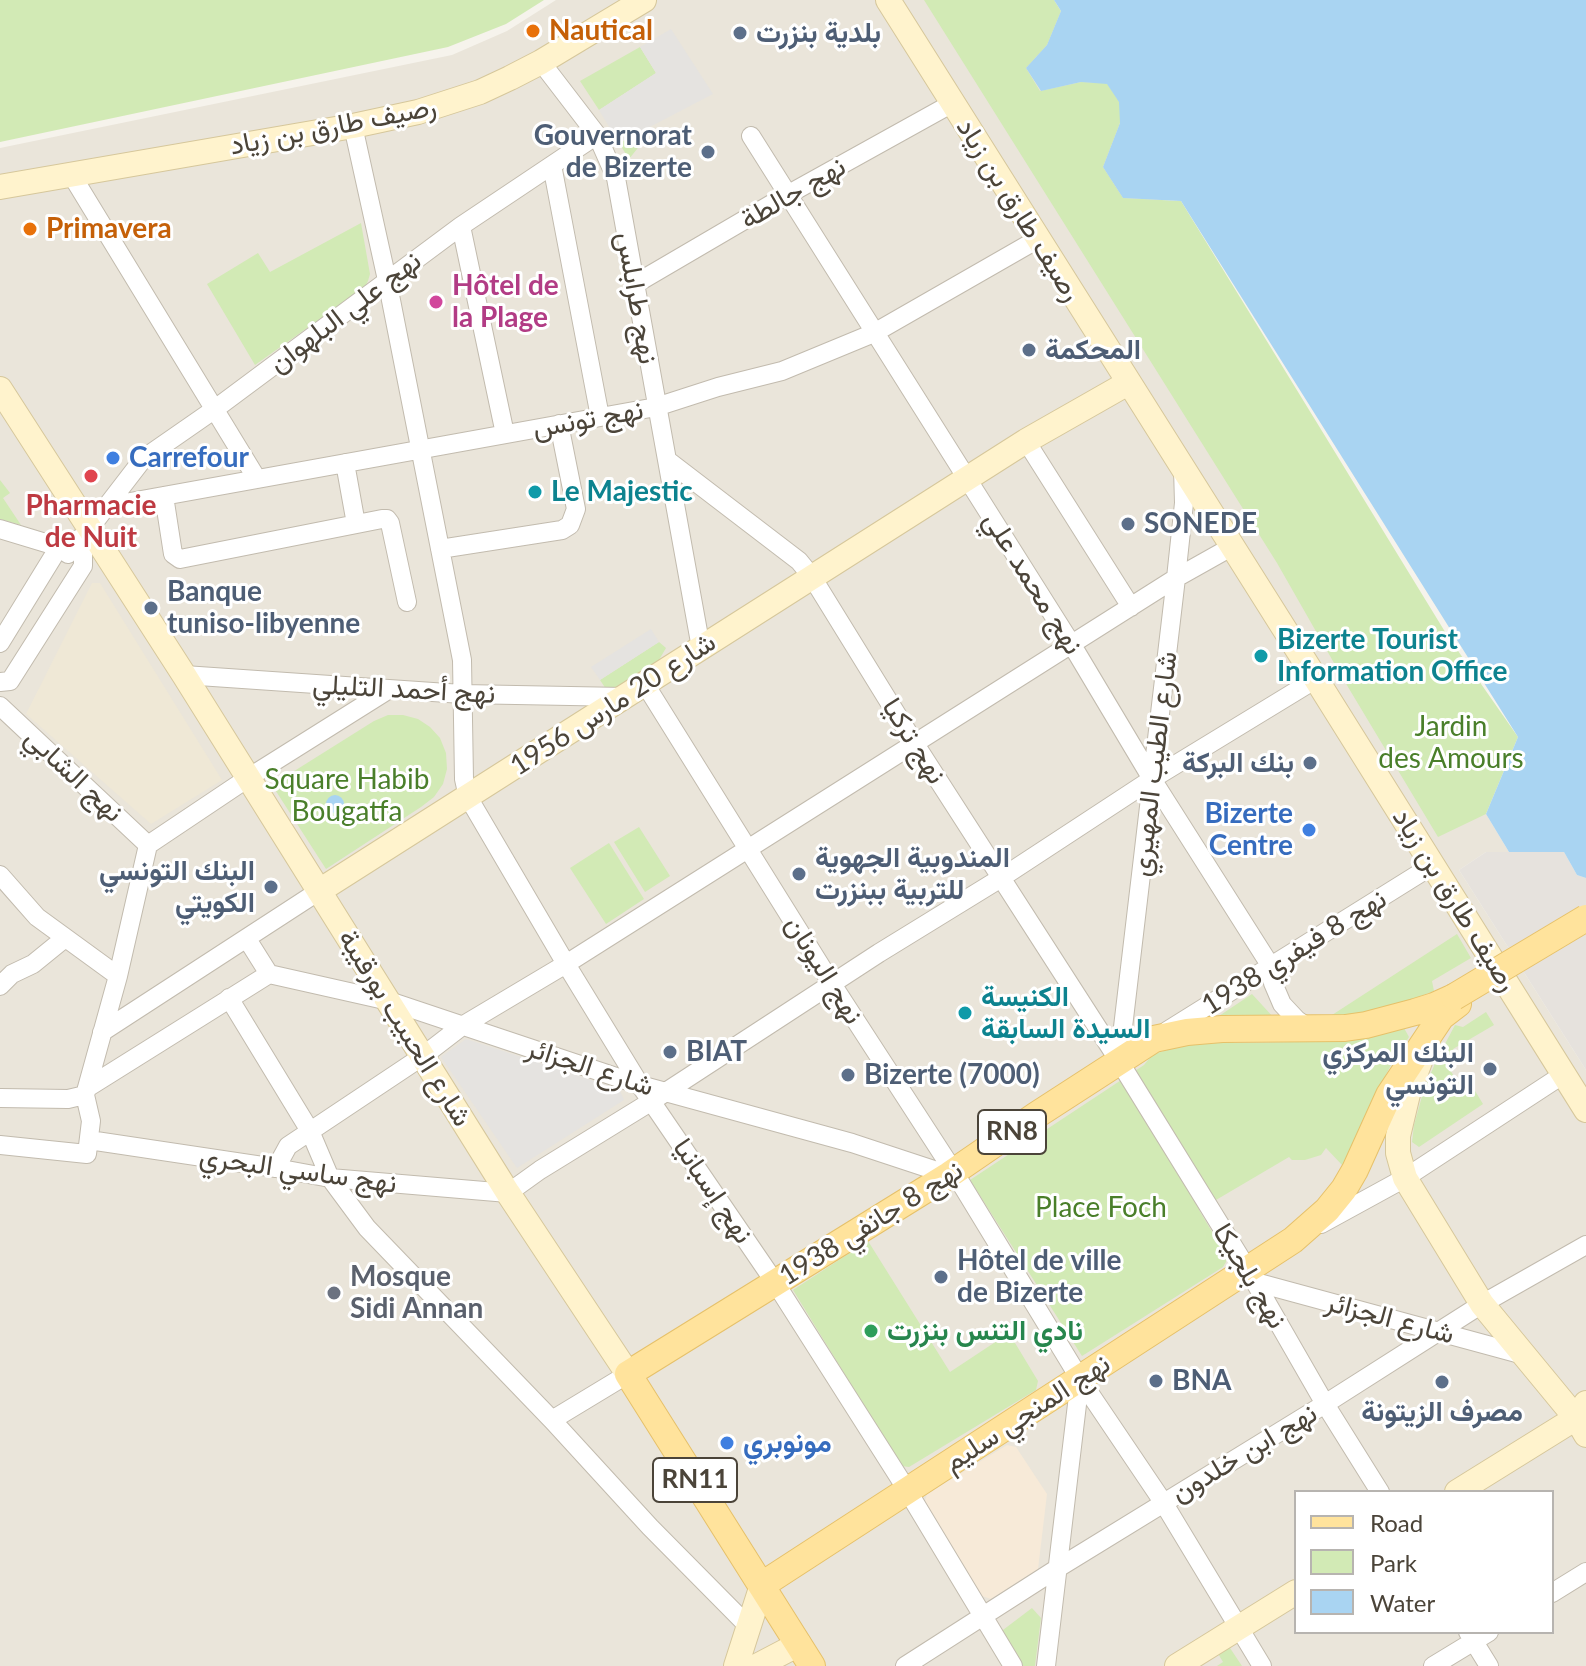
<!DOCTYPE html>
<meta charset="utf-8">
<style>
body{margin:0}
#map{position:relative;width:1586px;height:1666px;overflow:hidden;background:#f6f3ec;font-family:Lato,sans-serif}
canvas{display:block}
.legend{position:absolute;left:1294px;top:1490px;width:260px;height:144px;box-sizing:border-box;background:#fff;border:2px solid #b7b4b0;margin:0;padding:10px 14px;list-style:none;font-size:24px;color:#4b4439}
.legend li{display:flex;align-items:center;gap:16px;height:40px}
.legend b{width:40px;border:2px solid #b7b4b0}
</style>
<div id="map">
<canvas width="1586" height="1666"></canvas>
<ul class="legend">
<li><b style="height:10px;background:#ffe39c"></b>Road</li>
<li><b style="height:22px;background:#d2eab5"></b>Park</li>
<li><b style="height:22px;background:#a9d4f2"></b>Water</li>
</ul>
</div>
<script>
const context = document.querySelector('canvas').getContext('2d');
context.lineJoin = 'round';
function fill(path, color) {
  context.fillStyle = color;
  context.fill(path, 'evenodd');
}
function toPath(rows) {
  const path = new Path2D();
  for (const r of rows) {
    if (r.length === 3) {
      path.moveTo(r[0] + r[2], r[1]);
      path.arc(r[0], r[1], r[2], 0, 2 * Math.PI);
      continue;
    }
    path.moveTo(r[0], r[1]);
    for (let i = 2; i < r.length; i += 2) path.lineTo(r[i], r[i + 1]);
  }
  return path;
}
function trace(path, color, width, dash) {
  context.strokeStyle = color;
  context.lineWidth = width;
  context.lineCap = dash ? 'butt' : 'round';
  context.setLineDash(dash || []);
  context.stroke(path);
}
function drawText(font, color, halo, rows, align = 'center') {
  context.font = font + ' Lato,Vazirmatn,sans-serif';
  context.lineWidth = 6;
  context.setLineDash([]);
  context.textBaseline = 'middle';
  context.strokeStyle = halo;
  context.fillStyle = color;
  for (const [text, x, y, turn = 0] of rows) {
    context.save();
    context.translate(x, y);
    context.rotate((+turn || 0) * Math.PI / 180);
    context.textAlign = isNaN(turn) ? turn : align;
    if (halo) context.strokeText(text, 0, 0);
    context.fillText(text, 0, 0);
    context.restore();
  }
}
fill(toPath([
 [556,0,1054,0,1486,814,1509,852,1486,852,1459,870,1586,1070,1586,1666,0,1666,0,148,452,55,507,31],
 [1296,1492,1552,1492,1552,1632,1296,1632]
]), '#eae5da');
fill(toPath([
 [1007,1445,1016,1447,1047,1494,1038,1569,991,1599,982,1596,924,1504,927,1494]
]), '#f7ead8');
fill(toPath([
 [1486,852,1564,852,1577,875,1586,878,1586,1070,1459,870]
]), '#e6e2dd');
fill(toPath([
 [92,583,100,583,222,780,151,824,26,714]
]), '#efe8d6');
fill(toPath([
 [0,0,544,0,506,24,448,47,0,142],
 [924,0,1054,0,1061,11,1047,45,1026,68,1040,91,1081,82,1107,83,1120,102,1120,123,1103,167,1123,198,1181,201,1447,635,1518,737,1486,814,1438,837,1342,677,1277,563],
 [640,47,656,73,599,110,580,81],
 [635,134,641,144,629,159,619,143],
 [361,223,370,274,368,281,365,287,255,365,207,284,258,253,270,272],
 [0,480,10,493,3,498,21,525,0,519],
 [659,642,666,648,656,665,615,689,606,689,600,680],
 [388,715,403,715,418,719,430,727,440,738,446,753,447,769,443,784,434,797,421,807,326,869,272,785,374,721],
 [639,827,670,876,645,892,614,842],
 [609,843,644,899,606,924,570,868],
 [1457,934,1471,958,1432,981,1434,991,1389,1008,1335,1021,1332,1015],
 [1252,994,1274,1018,1213,1020],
 [1486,1012,1494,1025,1453,1049,1458,1058,1447,1065,1457,1081,1466,1076,1483,1104,1419,1147,1412,1142,1414,1125,1424,1089,1437,1059,1455,1025,1463,1027],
 [1404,1028,1409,1037,1391,1065,1377,1092,1343,1166,1326,1148,1321,1155,1305,1160,1292,1160,1289,1157,1199,1210,1226,1255,1226,1262,1223,1267,1082,1356,970,1180,1144,1065,1153,1054,1193,1043,1214,1043,1216,1040,1231,1040,1234,1043,1349,1041],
 [868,1241,950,1372,1009,1333,1038,1381,1036,1390,909,1467,901,1466,793,1290],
 [1032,1608,1041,1618,1035,1666,1014,1666,999,1633],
 [1228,1645,1242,1666,1217,1666,1223,1662,1217,1652]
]), '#d2eab5');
fill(toPath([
 [671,29,713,94,619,143,599,110,656,73,640,47],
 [651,629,659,642,600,680,591,667],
 [466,1039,619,1089,624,1100,517,1168,441,1057]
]), '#e5e3e0');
fill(toPath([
 [1054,0,1586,0,1586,878,1577,875,1564,852,1509,852,1486,814,1518,737,1181,201,1123,198,1103,167,1120,123,1119,102,1107,84,1081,82,1041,91,1026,68,1047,45,1061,11],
 [335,804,9]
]), '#a9d4f2');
const street = toPath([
 [541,62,597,135,616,178,701,648],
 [353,126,387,280,462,660,464,779,468,797,566,964,640,1085,776,1284,907,1490,1013,1666],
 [751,136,1072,645,1152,779,1270,965,1273,983,1282,1004,1297,1020,1310,1029],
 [552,165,600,417],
 [71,174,257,479],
 [461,226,505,434],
 [635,284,787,195,951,104],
 [1026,441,1131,607],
 [667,460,799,561,812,577,915,744,1119,1061,1248,1270,1325,1404,1380,1492],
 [345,463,356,524],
 [164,496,173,554,180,559,382,519,387,519,390,523,407,602],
 [108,506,656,407,718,387,782,371,874,333,1038,239],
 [0,529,59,547,68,554],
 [83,537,143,459,215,409,461,226,597,135],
 [440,549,562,530,570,525,576,509,559,424],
 [0,643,59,547,83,537],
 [184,675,462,694,624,697],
 [0,682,10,681,83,566,83,537],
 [645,684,832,984,954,1172,1080,1379,1163,1502,1262,1666],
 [0,706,148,845],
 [148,845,248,778,388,690],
 [0,875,37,917,118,976],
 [247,939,269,974,389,1001,640,1085,852,1143,949,1175],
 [0,986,12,974,33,964,65,938],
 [229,998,310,1131,330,1178,367,1228,552,1420,650,1527,749,1627],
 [1167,1031,1433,865],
 [102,1032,319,891],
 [1119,1061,1176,578,1184,503,1183,469],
 [87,1088,269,974],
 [0,1098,68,1099,85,1095,118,976,148,845],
 [89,1140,276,1168,330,1178,508,1193,540,1170,652,1101,879,953,1001,878,1152,779,1316,679],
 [0,1145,87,1154,91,1121,85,1095],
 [276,1168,288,1146,423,1056,462,1026,566,964,1176,578,1233,546],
 [1321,1224,1405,1178,1564,1074],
 [1255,1282,1524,1355],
 [552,1420,628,1374],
 [1552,1593,1586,1572],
 [1468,1632,1489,1666],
 [905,1666,1058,1568,1325,1404,1482,1304,1586,1245],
 [1046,1666,1080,1379],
 [1433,1666,1489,1632]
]);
const secondary = toPath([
 [888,0,1316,679,1586,1110],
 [0,187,353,126,418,112,480,92,510,78,541,62,644,0],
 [0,389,184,675,508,1193,628,1374],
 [319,891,1026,441,1128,383],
 [1422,1056,1408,1094,1398,1136,1398,1153,1405,1178,1482,1304,1576,1418,1586,1435],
 [1457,1492,1576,1418,1586,1403],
 [736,1666,762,1585],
 [757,1666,799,1644],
 [1177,1666,1296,1592]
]);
const primary = toPath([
 [762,1585,1293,1240,1327,1210,1344,1189,1355,1170,1389,1095,1441,1017,1458,1004],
 [812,1666,628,1374,949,1175,1035,1116,1154,1039,1187,1032,1222,1029,1345,1028,1366,1025,1415,1012,1434,1006,1454,997]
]);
trace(street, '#c2bbae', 20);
trace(secondary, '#d6c79b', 26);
trace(primary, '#e6c16a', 28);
trace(street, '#fff', 18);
trace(secondary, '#fff3cd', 24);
trace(primary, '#ffe39c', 26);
const primaryBridge = toPath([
 [1454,997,1586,918]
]);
trace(primaryBridge, '#e6c16a', 28, []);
trace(primaryBridge, '#ffe39c', 26);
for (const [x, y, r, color] of [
 [533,31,8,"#e8710a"],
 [740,33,8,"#5c6f8a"],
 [708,152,8,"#5c6f8a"],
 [30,229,8,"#e8710a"],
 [436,302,8,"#d1479c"],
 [1029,350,8,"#5c6f8a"],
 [113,458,8,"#3f7fe0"],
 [91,476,8,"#e0444e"],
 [535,492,8,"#0f9aa8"],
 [1128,524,8,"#5c6f8a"],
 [151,608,8,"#5c6f8a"],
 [1261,656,8,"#0f9aa8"],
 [1310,763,8,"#5c6f8a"],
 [1309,830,8,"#3f7fe0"],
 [799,874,8,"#5c6f8a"],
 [271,887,8,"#5c6f8a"],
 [965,1013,8,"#0f9aa8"],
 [670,1052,8,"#5c6f8a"],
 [1490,1069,8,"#5c6f8a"],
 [848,1075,8,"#5c6f8a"],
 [941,1277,8,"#5c6f8a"],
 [334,1293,8,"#6b7280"],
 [871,1331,8,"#2e9e5b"],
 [1156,1381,8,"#5c6f8a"],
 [1442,1382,8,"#5c6f8a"],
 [727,1443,8,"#3f7fe0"]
]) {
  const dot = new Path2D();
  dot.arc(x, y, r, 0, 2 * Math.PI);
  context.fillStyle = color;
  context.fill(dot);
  trace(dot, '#fff', 3);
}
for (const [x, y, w] of [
 [1012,1132,68],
 [695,1480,84]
]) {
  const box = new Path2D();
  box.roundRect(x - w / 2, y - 22, w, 44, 6);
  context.fillStyle = '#fff';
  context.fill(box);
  trace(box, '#4b4439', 2);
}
drawText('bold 26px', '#4b4439', null, [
 ["RN8",1012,1132],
 ["RN11",695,1480]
]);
drawText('bold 28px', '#c56008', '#fff', [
 ["Nautical",549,31],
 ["Primavera",46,229]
], 'left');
drawText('bold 28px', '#4e5e75', '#fff', [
 ["بلدية بنزرت",756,33],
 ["Gouvernorat",692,136,"right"],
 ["de Bizerte",692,168,"right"],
 ["المحكمة",1045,350],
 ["SONEDE",1144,524],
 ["Banque",167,592],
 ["tuniso-libyenne",167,624],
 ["بنك البركة",1294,763,"right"],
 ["المندوبية الجهوية",815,858],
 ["للتربية ببنزرت",815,890],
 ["البنك التونسي",255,871,"right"],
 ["الكويتي",255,903,"right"],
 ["BIAT",686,1052],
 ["البنك المركزي",1474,1053,"right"],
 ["التونسي",1474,1085,"right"],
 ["Bizerte (7000)",864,1075],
 ["Hôtel de ville",957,1261],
 ["de Bizerte",957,1293],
 ["BNA",1172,1381],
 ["مصرف الزيتونة",1442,1412,"center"]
], 'left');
drawText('28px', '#4b4439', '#fff', [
 ["رصيف طارق بن زياد",333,126,-11],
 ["نهج جالطة",793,193,-30],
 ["رصيف طارق بن زياد",1019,210,58],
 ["نهج طرابلس",637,298,80],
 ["نهج علي البلهوان",345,312,-37],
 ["نهج تونس",588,419,-10],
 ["نهج محمد علي",1033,583,58],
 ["نهج أحمد التليلي",404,689,3],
 ["شارع 20 مارس 1956",613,704,-33],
 ["نهج تركيا",914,741,58],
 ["شارع الطيب المهيري",1154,764,-83],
 ["نهج الشابي",74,775,43],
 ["رصيف طارق بن زياد",1455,900,58],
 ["نهج 8 فيفري 1938",1294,952,-32],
 ["نهج اليونان",824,970,58],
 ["شارع الحبيب بورقيبة",405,1028,58],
 ["شارع الجزائر",590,1067,18],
 ["نهج ساسي البحري",298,1170,8],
 ["نهج إسبانيا",713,1191,56],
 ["نهج 8 جانفي 1938",871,1223,-32],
 ["نهج بلجيكا",1250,1276,59],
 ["شارع الجزائر",1390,1318,15],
 ["نهج المنجي سليم",1027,1413,-33],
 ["نهج ابن خلدون",1244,1453,-31]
]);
drawText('bold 28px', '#b23c85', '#fff', [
 ["Hôtel de",452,286],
 ["la Plage",452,318]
], 'left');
drawText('bold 28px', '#366cbe', '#fff', [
 ["Carrefour",129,458],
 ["Bizerte",1293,814,"right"],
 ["Centre",1293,846,"right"],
 ["مونوبري",743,1443]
], 'left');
drawText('bold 28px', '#0d838f', '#fff', [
 ["Le Majestic",551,492],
 ["Bizerte Tourist",1277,640],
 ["Information Office",1277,672],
 ["الكنيسة",981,997],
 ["السيدة السابقة",981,1029]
], 'left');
drawText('bold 28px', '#be3a42', '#fff', [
 ["Pharmacie",91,506],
 ["de Nuit",91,538]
]);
drawText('28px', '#4a7f2a', '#fff', [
 ["Jardin",1451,727],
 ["des Amours",1451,759],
 ["Square Habib",347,780],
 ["Bougatfa",347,812],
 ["Place Foch",1101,1208]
]);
drawText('bold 28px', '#5b616d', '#fff', [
 ["Mosque",350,1277],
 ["Sidi Annan",350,1309]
], 'left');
drawText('bold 28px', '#27864d', '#fff', [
 ["نادي التنس بنزرت",887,1331]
], 'left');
</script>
